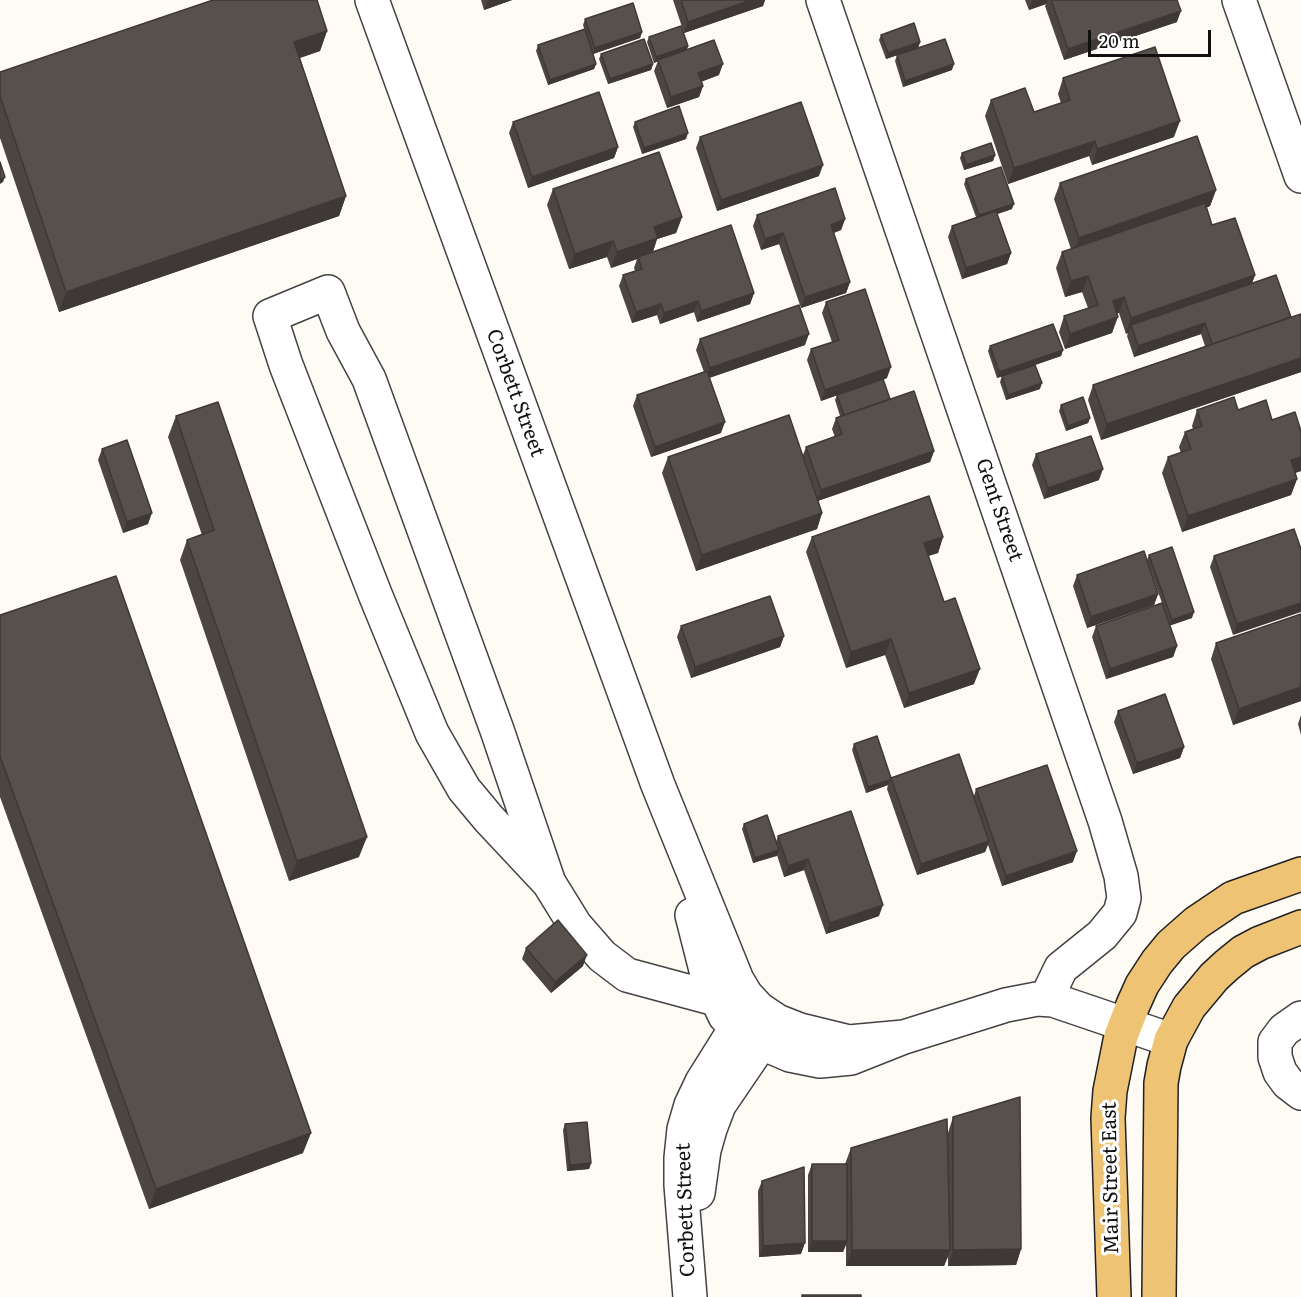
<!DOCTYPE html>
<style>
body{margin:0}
#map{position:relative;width:1301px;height:1297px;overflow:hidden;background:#fefbf4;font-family:Literata,serif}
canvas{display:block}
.scale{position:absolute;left:1088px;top:30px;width:123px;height:27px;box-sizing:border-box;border:3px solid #101010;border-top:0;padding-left:8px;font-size:18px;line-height:21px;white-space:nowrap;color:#101010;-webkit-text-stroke:4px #fff;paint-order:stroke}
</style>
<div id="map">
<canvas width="1301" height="1297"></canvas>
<div class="scale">20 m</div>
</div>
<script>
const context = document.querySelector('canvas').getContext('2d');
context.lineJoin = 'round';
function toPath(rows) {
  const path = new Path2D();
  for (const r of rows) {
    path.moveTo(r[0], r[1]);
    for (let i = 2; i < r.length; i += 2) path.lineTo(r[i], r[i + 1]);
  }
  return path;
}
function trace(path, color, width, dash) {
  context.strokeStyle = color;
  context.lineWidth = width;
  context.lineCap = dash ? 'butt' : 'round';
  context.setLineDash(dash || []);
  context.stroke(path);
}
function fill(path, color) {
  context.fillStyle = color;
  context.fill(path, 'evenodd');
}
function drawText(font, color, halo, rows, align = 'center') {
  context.font = font + ' Literata,serif';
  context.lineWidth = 6;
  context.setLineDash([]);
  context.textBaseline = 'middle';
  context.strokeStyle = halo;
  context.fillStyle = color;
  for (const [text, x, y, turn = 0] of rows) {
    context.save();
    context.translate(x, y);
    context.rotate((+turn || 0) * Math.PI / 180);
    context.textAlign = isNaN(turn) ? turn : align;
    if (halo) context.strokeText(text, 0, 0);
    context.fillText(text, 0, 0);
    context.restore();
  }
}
const minor = toPath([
 [372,0,658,785,737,980,746,995,759,1009,777,1021,800,1030,849,1042,904,1037],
 [823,0,1105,821,1121,876,1124,898,1120,913,1102,935,1061,968,1046,999],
 [1239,0,1301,176],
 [549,883,489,819,464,789,432,733,375,594,286,365,270,316,328,292,343,331,369,379,497,730,549,883,575,925,602,956,627,975,716,999],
 [692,915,709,982,725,1016,748,1037,790,1055,820,1061,851,1058,904,1037,1006,1005,1037,999,1053,1000,1171,1040],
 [1301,1018,1284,1030,1275,1042,1275,1057,1280,1072,1288,1083,1301,1093],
 [698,1193,704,1150,710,1129,719,1105,772,1027],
 [690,1297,681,1185,681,1158,684,1129,691,1105,702,1082,747,1010]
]);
const major = toPath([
 [1114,1297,1108,1118,1110,1091,1121,1036,1133,1005,1142,985,1157,962,1171,945,1196,923,1233,898,1301,874],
 [1159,1297,1161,1083,1164,1066,1171,1040,1189,1007,1214,977,1227,965,1243,952,1260,943,1301,927]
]);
trace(minor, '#434343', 36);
trace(major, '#212121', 36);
trace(minor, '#fff', 33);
trace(major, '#eec374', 33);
fill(toPath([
 [481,0,512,0,484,10],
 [673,0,765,0,763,6,684,33],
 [1025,0,1177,0,1177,22,1064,60,1045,6,1046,4,1029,10],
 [585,19,642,32,640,38,593,54,596,64,594,69,548,85,536,51,538,45,587,37,583,25],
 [327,31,320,51,300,58,346,196,339,216,59,312,0,138,0,72],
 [881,35,920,42,918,48,886,59,879,40],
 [649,37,688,46,687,50,719,75,701,82,703,86,699,97,667,108,654,71,658,61,654,63,647,42],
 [601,54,653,64,651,70,608,84,599,59],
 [897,55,952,70,903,87,895,61],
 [1063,78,1174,137,1092,165,1089,156,1008,184,985,116,991,100,1034,112,1061,103,1058,94],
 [513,122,618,147,614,158,528,188,509,133],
 [635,122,686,139,642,154,633,127],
 [700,137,819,176,717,211,696,148],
 [962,153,995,155,993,161,964,170,960,158],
 [966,179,1012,209,997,214,1011,253,1007,264,962,279,948,237,952,226,976,217,964,184],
 [1060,183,1216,190,1210,206,1206,208,1212,225,1255,275,1252,283,1291,317,1301,314,1301,372,1101,440,1088,400,1093,385,1205,346,1201,334,1134,357,1127,336,1128,333,1126,334,1119,313,1117,313,1112,333,1065,349,1059,332,1064,316,1088,308,1082,292,1065,297,1056,268,1062,252,1071,249,1054,199],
 [553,189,682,217,676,233,657,239,653,252,754,293,750,304,697,322,694,312,660,324,657,315,632,323,619,286,623,275,635,271,634,268,637,259,611,268,607,257,569,269,547,205],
 [757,215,845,219,841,230,834,233,850,282,846,293,801,308,779,244,761,250,753,226],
 [826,302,887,378,883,380,890,399,934,451,930,462,818,501,822,513,817,529,696,571,662,473,668,457,803,455,806,447,835,437,832,429,836,418,840,416,835,400,837,395,821,401,807,360,811,349,832,342,822,313],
 [700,339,805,345,709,378,721,433,651,457,633,406,637,395,704,372,696,350],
 [990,346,1063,350,1061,356,997,378,988,351],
 [1002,376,1040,389,1006,400,1000,382],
 [1061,405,1090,418,1088,423,1066,431,1059,411],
 [1197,410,1238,410,1272,420,1301,471,1295,473,1297,479,1291,495,1182,532,1162,473,1168,457,1181,453,1179,447,1185,432,1193,429,1192,426],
 [176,416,359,857,289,881,180,560,187,540,202,535,168,437],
 [102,449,148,524,123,533,98,460],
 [1036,454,1099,480,1044,499,1032,465],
 [812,537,943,537,938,553,928,556,974,684,904,708,885,655,846,668,806,552],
 [1301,549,1233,635,1210,567,1214,556],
 [1149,555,1192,618,1170,625,1177,646,1173,657,1106,679,1092,637,1096,626,1162,603,1147,560],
 [1077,575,1158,594,1154,605,1087,628,1073,586],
 [1301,614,1301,701,1233,725,1211,659,1216,643],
 [0,615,303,1153,149,1209,0,797],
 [681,626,784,636,780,647,691,678,677,637],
 [1118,711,1184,747,1180,758,1133,774,1114,722],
 [1301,715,1301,735,1298,724],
 [854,744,891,778,974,796,976,789,1073,862,1002,886,988,845,985,852,917,875,887,789,888,785,866,793,852,750],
 [744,824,776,842,778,836,879,916,826,934,804,870,784,877,777,855,753,863,742,829],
 [526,948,583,966,551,993,522,959],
 [953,1117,1021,1249,1016,1265,948,1266,948,1257,944,1266,846,1266,846,1245,843,1252,808,1252,808,1175,812,1164,845,1164,851,1148,948,1153,948,1133],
 [565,1124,591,1163,589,1169,567,1171,563,1130],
 [762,1181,801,1254,759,1257,758,1191]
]), '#4c4542');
fill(toPath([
 [488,0,512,0,484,10],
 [751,0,765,0,763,6,684,33,688,22],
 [1032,0,1048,0,1046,4,1029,10],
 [1181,11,1177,22,1064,60,1068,49],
 [327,31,320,51,287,62,294,42],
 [642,32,640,38,593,54,595,48],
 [920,42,918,48,886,59,888,53],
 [688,46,686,51,654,63,656,57],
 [596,64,594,69,548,85,550,80],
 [653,64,651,70,608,84,610,79],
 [723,64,719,75,694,84,698,73],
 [954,64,952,70,903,87,905,81],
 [703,86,699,97,667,108,671,97],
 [1180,121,1174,137,1092,165,1097,149],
 [688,133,686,139,642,154,644,148],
 [1095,141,1089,156,1008,184,1014,168],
 [618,147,614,158,528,188,532,177],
 [995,155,993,161,964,170,966,165],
 [823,165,819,176,717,211,721,200],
 [5,177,3,182,0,184,0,179],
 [1216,190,1210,206,1073,253,1079,238],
 [346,196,339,216,59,312,66,292],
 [1014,204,1012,209,977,221,979,215],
 [682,217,676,233,657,239,652,254,638,257,637,259,611,268,617,252,654,227],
 [845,219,841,230,827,235,831,225],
 [783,233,779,244,761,250,765,239],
 [613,241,607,257,569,269,575,254],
 [1011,253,1007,264,962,279,966,268],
 [1255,275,1249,291,1131,325,1128,333,1126,334,1131,318],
 [1088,276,1082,292,1065,297,1071,281],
 [850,282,846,293,801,308,805,297],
 [754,293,750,304,697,322,701,311],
 [1124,297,1119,313,1107,317,1113,301],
 [698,301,694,312,660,324,664,313],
 [661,304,657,315,632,323,636,312],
 [1118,317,1112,333,1065,349,1070,334],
 [1205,323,1201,334,1134,357,1138,346],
 [809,334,805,345,706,379,710,368],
 [1063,350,1061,356,997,378,999,372],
 [1301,358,1301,372,1101,440,1107,424],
 [891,367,887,378,821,401,825,390],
 [1042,383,1040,389,1006,400,1008,395],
 [1090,418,1088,423,1066,431,1068,426],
 [725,422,721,433,651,457,655,447],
 [934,451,930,462,817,501,821,490],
 [1301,457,1301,471,1285,476,1291,460],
 [1103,469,1099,480,1044,499,1048,488],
 [1297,479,1291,495,1182,532,1188,516],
 [152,513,148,524,123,533,127,522],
 [822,513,817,529,696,571,702,555],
 [943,537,938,553,918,559,924,543],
 [1158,594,1154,605,1087,628,1091,617],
 [1301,603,1301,612,1233,635,1237,624],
 [1194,612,1192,618,1169,626,1172,620],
 [784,636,780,647,691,678,695,667],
 [891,639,885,655,846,668,851,652],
 [1177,646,1173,657,1106,679,1110,669],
 [980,669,974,684,904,708,909,693],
 [1301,687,1301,701,1233,725,1239,709],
 [1184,747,1180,758,1133,774,1137,763],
 [890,780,888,785,866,793,868,787],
 [367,837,359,857,289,881,297,861],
 [989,841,985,852,917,875,921,864],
 [779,850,777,856,753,863,755,858],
 [1077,851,1073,862,1002,886,1006,876],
 [808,859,804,870,784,877,788,866],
 [883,905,879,916,826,934,830,923],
 [587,955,583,966,551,993,555,982],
 [311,1133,303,1153,149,1209,156,1189],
 [591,1163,589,1169,567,1171,570,1165],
 [812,1241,847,1241,843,1252,808,1252],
 [805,1243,801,1254,759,1257,763,1246],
 [1021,1249,1016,1265,948,1266,953,1250],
 [852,1250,950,1250,944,1266,846,1266]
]), '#3e3836');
const building = toPath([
 [213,0,317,0,327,31,294,42,346,196,66,292,0,96,0,72,213,0],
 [681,0,751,0,688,22,681,0],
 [1051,0,1177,0,1181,11,1068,49,1051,0],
 [633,3,642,32,595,48,585,19,633,3],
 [914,23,920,42,888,53,881,35,914,23],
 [681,26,688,46,656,57,649,37,681,26],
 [585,29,596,64,550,80,538,45,585,29],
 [644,39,653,64,610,79,601,54,644,39],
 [945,39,954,64,905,81,897,55,945,39],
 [714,40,723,64,698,73,703,86,671,97,658,60,714,40],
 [1155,47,1180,121,1097,149,1095,141,1014,168,991,100,1025,88,1034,112,1070,100,1063,78,1155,47],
 [599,92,618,147,532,177,513,122,599,92],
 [801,102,823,165,721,200,700,137,801,102],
 [679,106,688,133,644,148,635,122,679,106],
 [1197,136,1216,190,1079,238,1060,183,1197,136],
 [991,143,995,155,966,165,962,153,991,143],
 [659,152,682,217,654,227,658,238,617,252,613,241,575,254,553,189,659,152],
 [0,162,5,177,0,179,0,162],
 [1001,167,1014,204,979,215,966,179,1001,167],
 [835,188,845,219,831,225,850,282,805,297,783,233,765,239,757,215,835,188],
 [1205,203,1212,225,1235,218,1255,275,1131,318,1124,297,1113,301,1118,317,1070,334,1064,316,1098,305,1088,276,1071,281,1062,252,1205,203],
 [996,211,1011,253,966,268,952,226,996,211],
 [731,225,754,293,701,311,698,301,664,313,661,304,636,312,623,275,642,269,638,257,731,225],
 [1276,275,1291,317,1212,344,1205,323,1138,346,1131,325,1276,275],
 [865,289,891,367,825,390,811,349,839,340,826,302,865,289],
 [799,305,809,334,710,368,700,339,799,305],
 [1301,314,1301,358,1107,424,1093,385,1301,314],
 [1053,324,1063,350,999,372,990,346,1053,324],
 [1035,365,1042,383,1008,395,1002,376,1035,365],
 [707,371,725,422,655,447,637,395,707,371],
 [883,379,890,399,844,415,837,395,883,379],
 [914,391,934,451,821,490,806,447,842,434,836,418,914,391],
 [1083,397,1090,418,1068,426,1061,405,1083,397],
 [1234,397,1238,410,1266,400,1272,420,1295,412,1301,431,1301,457,1291,460,1297,479,1188,516,1168,457,1191,449,1185,432,1202,426,1197,410,1234,397],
 [218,402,367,837,297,861,187,540,214,530,176,416,218,402],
 [789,415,822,513,702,555,668,457,789,415],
 [1091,436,1103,469,1048,488,1036,454,1091,436],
 [127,440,152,513,127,522,102,449,127,440],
 [929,496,943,537,924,543,944,602,955,598,980,669,909,693,891,639,851,652,812,537,929,496],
 [1294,529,1301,549,1301,603,1237,624,1214,556,1294,529],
 [1172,547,1194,612,1172,620,1149,555,1172,547],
 [1144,551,1158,594,1091,617,1077,575,1144,551],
 [116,576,311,1133,156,1189,0,756,0,615,116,576],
 [770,596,784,636,695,667,681,626,770,596],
 [1162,603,1177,646,1110,669,1096,626,1162,603],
 [1301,614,1301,687,1239,709,1216,643,1301,614],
 [1165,694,1184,747,1137,763,1118,711,1165,694],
 [877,736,891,778,890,780,868,787,854,744,877,736],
 [959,754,989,841,921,864,891,778,959,754],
 [1047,765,1077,851,1006,876,976,789,1047,765],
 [851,811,883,905,830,923,808,859,788,866,778,836,851,811],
 [767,815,779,850,755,858,744,824,767,815],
 [558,920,587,955,555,982,526,948,558,920],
 [1020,1097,1021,1249,953,1250,953,1117,1020,1097],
 [947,1119,950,1250,852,1250,851,1148,947,1119],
 [587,1122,591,1163,570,1165,565,1124,587,1122],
 [812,1164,847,1164,847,1241,812,1241,812,1164],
 [804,1167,805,1243,763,1246,762,1181,804,1167],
 [802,1295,861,1295,861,1297,802,1297,802,1295]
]);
fill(building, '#58504d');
trace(building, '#3e3836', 1.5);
drawText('20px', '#101010', '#fff', [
 ["Corbett Street",515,393,70],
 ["Gent Street",999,510,71],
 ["Mair Street East",1111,1178,-91],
 ["Corbett Street",686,1210,-92]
]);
</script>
